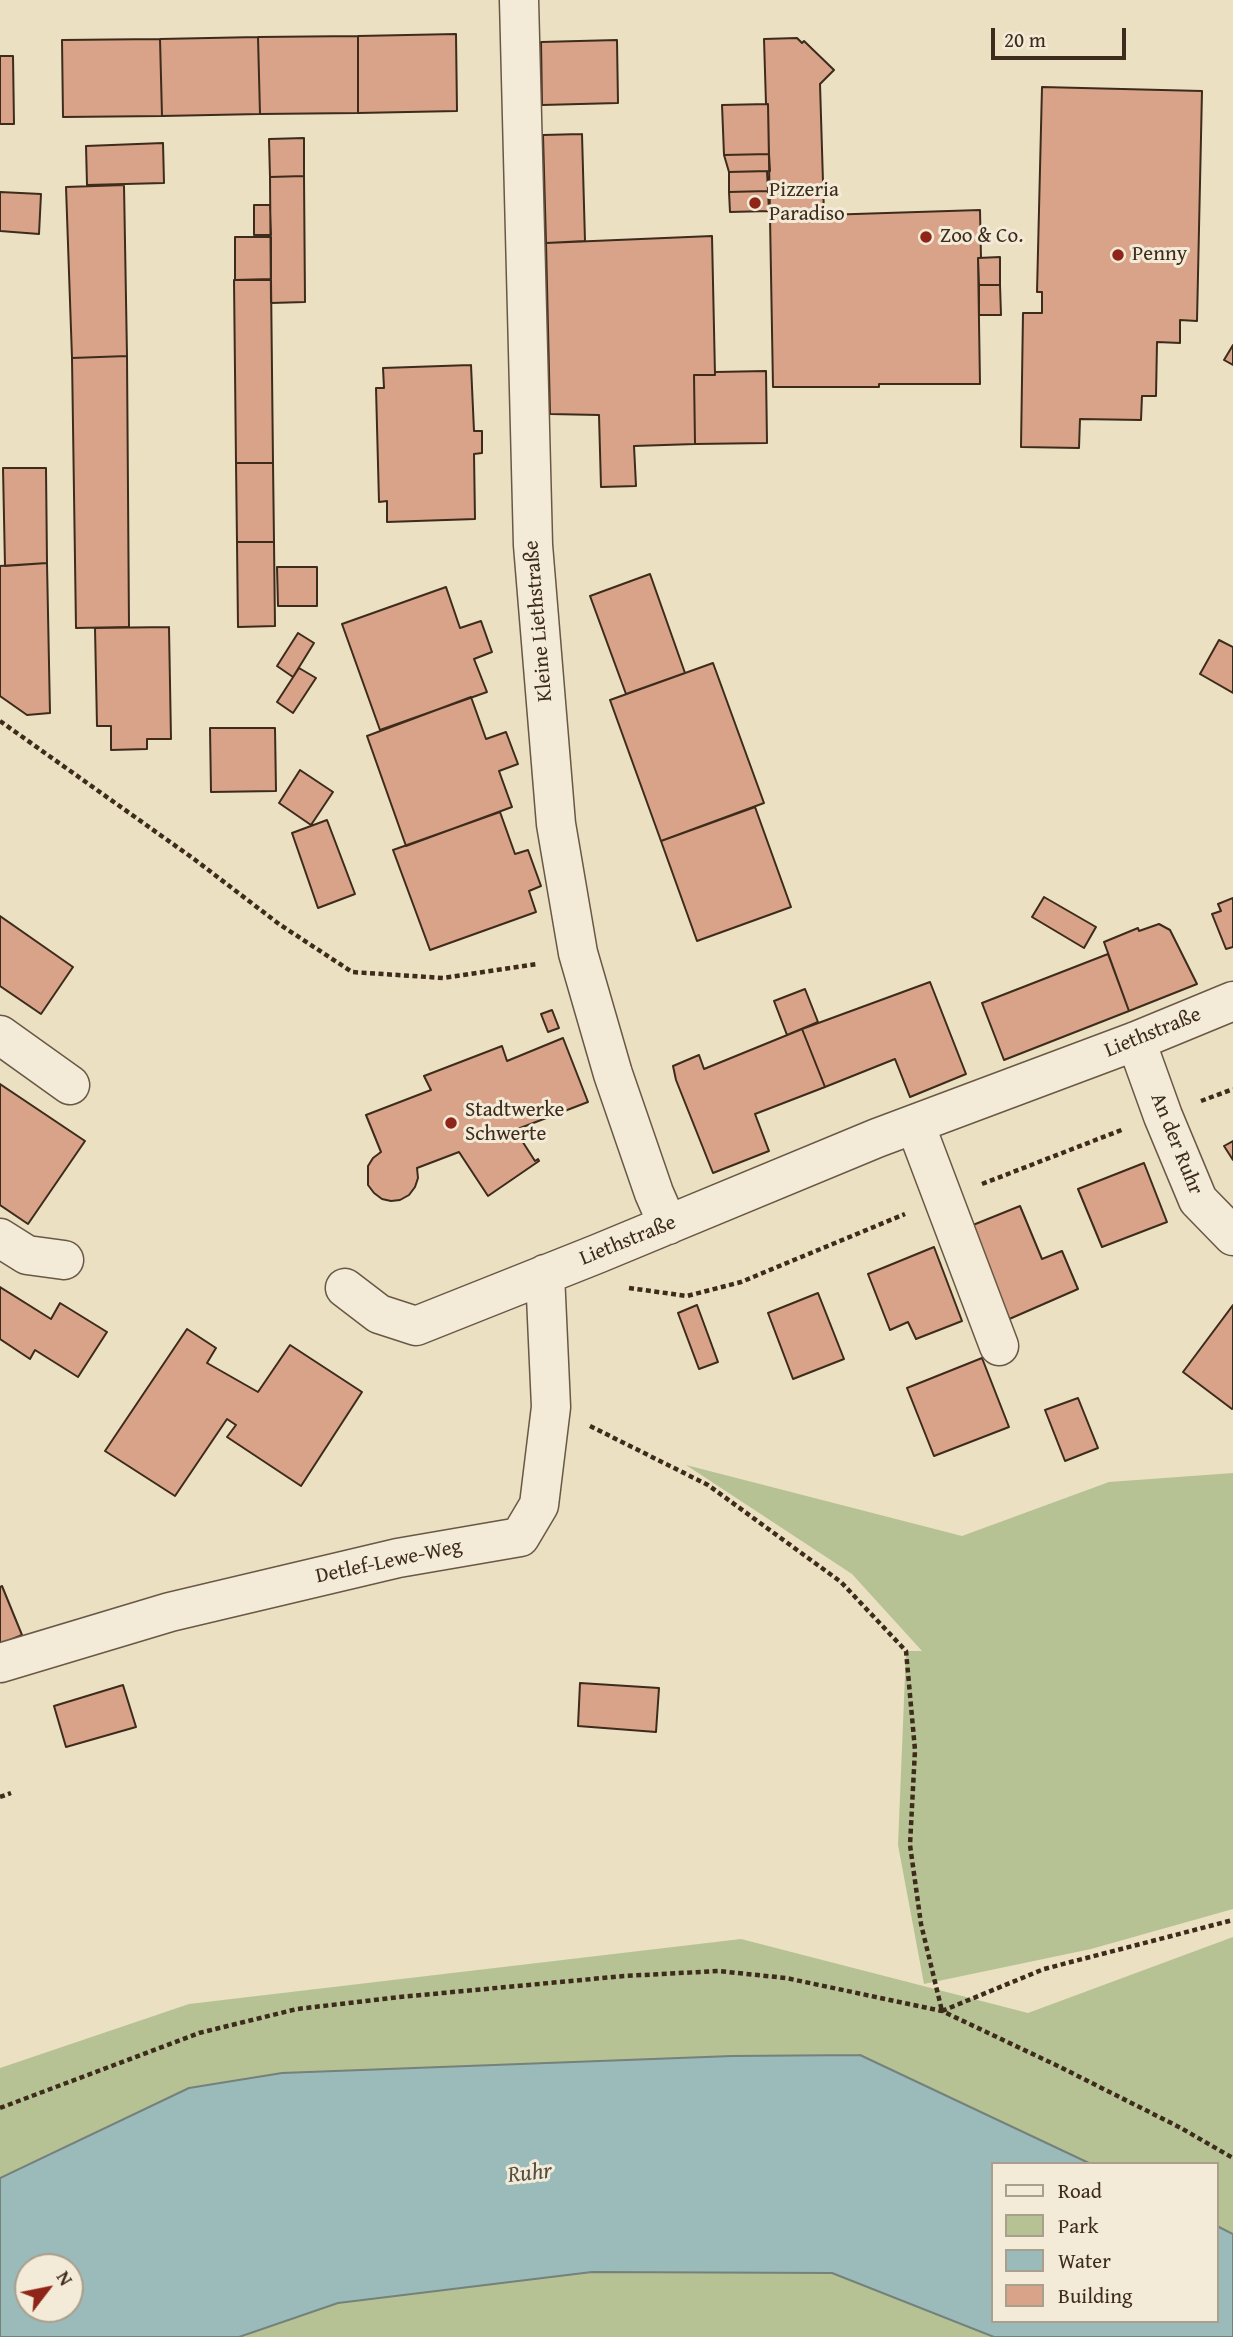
<!DOCTYPE html>
<meta charset="utf-8">
<style>
body{margin:0}
#map{position:relative;width:1233px;height:2337px;overflow:hidden;background:#ece0c2;font-family:"Gentium Book Plus",serif}
canvas{display:block}
.legend{position:absolute;left:991px;top:2162px;width:228px;height:161px;box-sizing:border-box;background:#f3ebd7;border:2px solid #aa9e8c;margin:0;padding:9px 12px;list-style:none;font-size:21px;color:#3d2b1c}
.legend li{display:flex;align-items:center;gap:14px;height:35px}
.legend b{width:35px;border:2px solid #aa9e8c}
.north{position:absolute;left:14px;top:2253px;width:70px;height:70px;box-sizing:border-box;background:#f3ebd7;border:2px solid #aa9e8c;border-radius:50%;rotate:58deg;font-size:19px;font-weight:700;line-height:28px;text-align:center;color:#3d2b1c}
.north::after{content:'';display:block;margin:auto;width:24px;height:32px;background:#8f2418;clip-path:polygon(50% 0,100% 100%,50% 72%,0 100%)}
.scale{position:absolute;left:991px;top:28px;width:135px;height:32px;box-sizing:border-box;border:4px solid #3d2b1c;border-top:0;padding-left:9px;font-size:21px;line-height:24px;white-space:nowrap;color:#3d2b1c;-webkit-text-stroke:5px #f3ebd7;paint-order:stroke}
</style>
<div id="map">
<canvas width="1233" height="2337"></canvas>
<ul class="legend">
<li><b style="height:9px;background:#f3ebd7"></b>Road</li>
<li><b style="height:19px;background:#b6c294"></b>Park</li>
<li><b style="height:19px;background:#9abbba"></b>Water</li>
<li><b style="height:19px;background:#d8a388"></b>Building</li>
</ul>
<div class="north">N</div>
<div class="scale">20 m</div>
</div>
<script>
const context = document.querySelector('canvas').getContext('2d');
context.lineJoin = 'round';
function fill(path, color) {
  context.fillStyle = color;
  context.fill(path, 'evenodd');
}
function toPath(rows) {
  const path = new Path2D();
  for (const r of rows) {
    path.moveTo(r[0], r[1]);
    for (let i = 2; i < r.length; i += 2) path.lineTo(r[i], r[i + 1]);
  }
  return path;
}
function trace(path, color, width, dash) {
  context.strokeStyle = color;
  context.lineWidth = width;
  context.lineCap = dash ? 'butt' : 'round';
  context.setLineDash(dash || []);
  context.stroke(path);
}
function drawText(font, color, halo, rows, align = 'center') {
  context.font = font + ' "Gentium Book Plus",serif';
  context.lineWidth = 6;
  context.setLineDash([]);
  context.textBaseline = 'middle';
  context.strokeStyle = halo;
  context.fillStyle = color;
  for (const [text, x, y, turn = 0] of rows) {
    context.save();
    context.translate(x, y);
    context.rotate((+turn || 0) * Math.PI / 180);
    context.textAlign = isNaN(turn) ? turn : align;
    if (halo) context.strokeText(text, 0, 0);
    context.fillText(text, 0, 0);
    context.restore();
  }
}
fill(toPath([
 [686,1465,962,1536,1109,1482,1233,1473,1233,1909,1091,1949,924,1984,898,1845,906,1651,922,1651,852,1574],
 [1233,1937,1233,2234,1217,2226,1217,2164,1091,2164,860,2055,732,2056,189,2088,0,2178,0,2068,189,2004,741,1939,1028,2013],
 [592,2272,832,2273,994,2337,239,2337,338,2303]
]), '#b6c294');
const water = toPath([
 [860,2055,1091,2164,993,2164,993,2321,1217,2321,1217,2226,1233,2234,1233,2337,994,2337,832,2273,592,2272,338,2303,239,2337,0,2337,0,2178,189,2088,282,2073,732,2056,860,2055],
 [28,2267,70,2267,70,2309,28,2309,28,2267]
]);
fill(water, '#9abbba');
trace(water, '#75817b', 2);
const building = toPath([
 [456,34,457,111,358,113,358,36,456,34],
 [358,36,358,113,260,114,258,37,358,36],
 [258,37,260,114,162,116,160,39,258,37],
 [797,38,802,43,804,41,834,70,820,84,824,215,980,210,981,258,978,258,980,384,879,384,879,387,773,387,768,104,766,104,764,39,797,38],
 [160,39,162,116,63,117,62,40,160,39],
 [617,40,618,103,542,105,541,42,617,40],
 [0,56,13,56,14,124,0,124,0,56],
 [1042,87,1202,91,1197,321,1180,320,1180,343,1157,342,1156,396,1142,396,1141,420,1080,419,1079,448,1021,447,1023,313,1042,313,1042,292,1037,292,1042,87],
 [768,104,769,154,724,155,722,105,768,104],
 [582,134,585,241,546,243,543,135,582,134],
 [304,138,304,176,270,177,269,139,304,138],
 [163,143,164,183,87,185,86,146,163,143],
 [769,154,770,171,729,172,724,155,769,154],
 [767,171,768,191,729,192,729,172,767,171],
 [304,176,305,302,271,303,270,177,304,176],
 [124,185,127,356,72,358,66,187,124,185],
 [768,191,769,211,730,212,729,192,768,191],
 [0,192,41,194,39,234,0,231,0,192],
 [254,205,270,205,271,235,254,235,254,205],
 [712,236,715,375,694,375,695,444,634,446,636,486,601,487,599,415,550,414,546,243,712,236],
 [235,237,271,237,271,279,235,280,235,237],
 [1000,257,1000,285,979,285,978,258,1000,257],
 [234,280,271,280,273,463,236,463,234,280],
 [979,285,1000,285,1001,315,979,315,979,285],
 [1233,345,1233,365,1224,360,1233,345],
 [127,356,129,627,76,628,72,358,127,356],
 [471,365,474,431,482,431,482,453,474,454,475,519,387,522,387,501,379,502,376,388,384,388,383,368,471,365],
 [766,371,767,443,695,444,694,375,715,375,715,372,766,371],
 [236,463,273,463,274,542,237,542,236,463],
 [3,468,46,468,47,563,5,566,3,468],
 [237,542,274,542,275,626,238,627,237,542],
 [47,563,50,713,27,715,0,696,0,566,47,563],
 [277,567,317,567,317,606,278,606,277,567],
 [650,574,685,673,626,694,590,596,650,574],
 [446,587,460,628,481,621,492,652,474,659,487,692,380,730,342,624,446,587],
 [169,627,171,739,147,739,147,749,111,750,111,726,97,726,95,628,169,627],
 [298,633,314,643,293,677,277,666,298,633],
 [1219,640,1233,647,1233,693,1200,674,1219,640],
 [713,663,764,803,661,841,610,700,713,663],
 [299,668,316,678,293,713,277,702,299,668],
 [471,697,486,739,506,732,518,764,499,771,512,807,406,846,367,736,471,697],
 [210,728,275,728,276,791,211,792,210,728],
 [300,770,333,792,311,825,279,803,300,770],
 [755,807,791,907,697,941,661,841,755,807],
 [500,812,515,854,528,850,541,886,529,891,536,912,430,950,393,850,500,812],
 [327,820,355,894,318,908,292,833,327,820],
 [1044,897,1096,927,1084,948,1032,917,1044,897],
 [1233,898,1233,947,1226,949,1212,914,1221,911,1218,904,1233,898],
 [0,916,73,967,41,1014,0,986,0,916],
 [1159,924,1170,930,1197,984,1129,1011,1104,942,1138,928,1139,931,1159,924],
 [1108,954,1129,1011,1004,1060,982,1003,1108,954],
 [930,982,966,1074,910,1097,895,1059,825,1087,802,1029,930,982],
 [805,989,818,1022,787,1035,774,1001,805,989],
 [552,1010,559,1028,548,1032,541,1014,552,1010],
 [802,1029,825,1087,755,1114,769,1151,713,1173,676,1080,673,1066,699,1055,704,1069,802,1029],
 [563,1038,588,1102,515,1130,535,1161,538,1159,539,1161,488,1196,459,1152,417,1168,418,1178,415,1187,409,1195,400,1200,391,1201,382,1199,374,1193,368,1185,368,1166,373,1158,381,1152,366,1115,431,1090,424,1076,502,1046,507,1061,563,1038],
 [0,1084,85,1141,28,1224,0,1205,0,1084],
 [1233,1141,1233,1160,1224,1146,1233,1141],
 [1144,1163,1167,1222,1102,1247,1078,1189,1144,1163],
 [1020,1206,1042,1259,1062,1251,1078,1289,1007,1320,968,1227,1020,1206],
 [934,1247,962,1321,916,1339,908,1322,890,1330,868,1274,934,1247],
 [0,1287,51,1319,60,1303,107,1332,78,1377,35,1350,30,1359,0,1339,0,1287],
 [818,1293,844,1359,793,1379,768,1313,818,1293],
 [697,1305,718,1362,699,1369,678,1313,697,1305],
 [1233,1305,1233,1408,1232,1409,1183,1372,1233,1305],
 [187,1329,216,1348,207,1363,258,1392,290,1345,362,1392,301,1486,227,1437,236,1425,227,1419,175,1496,105,1451,187,1329],
 [982,1358,1009,1427,934,1456,907,1388,982,1358],
 [1078,1398,1098,1448,1065,1461,1045,1410,1078,1398],
 [2,1586,22,1635,0,1644,0,1587,2,1586],
 [580,1683,659,1688,656,1732,578,1726,580,1683],
 [123,1685,136,1727,66,1747,54,1706,123,1685]
]);
fill(building, '#d8a388');
trace(building, '#3d2b1c', 2);
const minor = toPath([
 [519,0,533,545,556,824,578,953,613,1074,654,1193,668,1225],
 [0,1035,70,1085],
 [1136,1041,1163,1116,1198,1200,1233,1236],
 [915,1124,999,1346],
 [0,1238,27,1255,64,1260],
 [345,1288,379,1314,416,1326,597,1254,877,1138,1136,1041,1233,1001],
 [0,1663,170,1612,398,1558,520,1537,539,1505,551,1407,545,1274]
]);
trace(minor, '#695846', 41);
trace(toPath([
 [0,721,194,859,279,924,352,972,443,978,537,964],
 [1201,1101,1233,1089],
 [982,1184,1124,1129],
 [629,1288,687,1296,741,1282,905,1214],
 [590,1426,708,1485,841,1582,906,1651,915,1750,910,1845,921,1924,942,2011],
 [0,1797,11,1793],
 [942,2011,1044,1969,1233,1920],
 [0,2108,199,2033,297,2009,400,1997,624,1976,718,1971,786,1978,942,2011,1060,2067,1181,2128,1233,2158]
]), '#3d2b1c', 4.5, [5, 3.5]);
trace(minor, '#f3ebd7', 38);
for (const [x, y, r, color] of [
 [755,203,7,"#8f2418"],
 [926,237,7,"#8f2418"],
 [1118,255,7,"#8f2418"],
 [451,1123,7,"#8f2418"]
]) {
  const dot = new Path2D();
  dot.arc(x, y, r, 0, 2 * Math.PI);
  context.fillStyle = color;
  context.fill(dot);
  trace(dot, '#f3ebd7', 2.5);
}
drawText('21px', '#3d2b1c', '#f3ebd7', [
 ["Pizzeria",769,191],
 ["Paradiso",769,215],
 ["Zoo & Co.",940,237],
 ["Penny",1132,255],
 ["Stadtwerke",465,1111],
 ["Schwerte",465,1135]
], 'left');
drawText('21px', '#3d2b1c', '#f3ebd7', [
 ["Kleine Liethstraße",539,621,-95],
 ["Liethstraße",1153,1033,-22],
 ["An der Ruhr",1176,1144,68],
 ["Liethstraße",628,1241,-22],
 ["Detlef-Lewe-Weg",389,1562,-12]
]);
drawText('italic 23px', '#544f44', '#f3ebd7', [
 ["Ruhr",530,2174,-6]
]);
</script>
